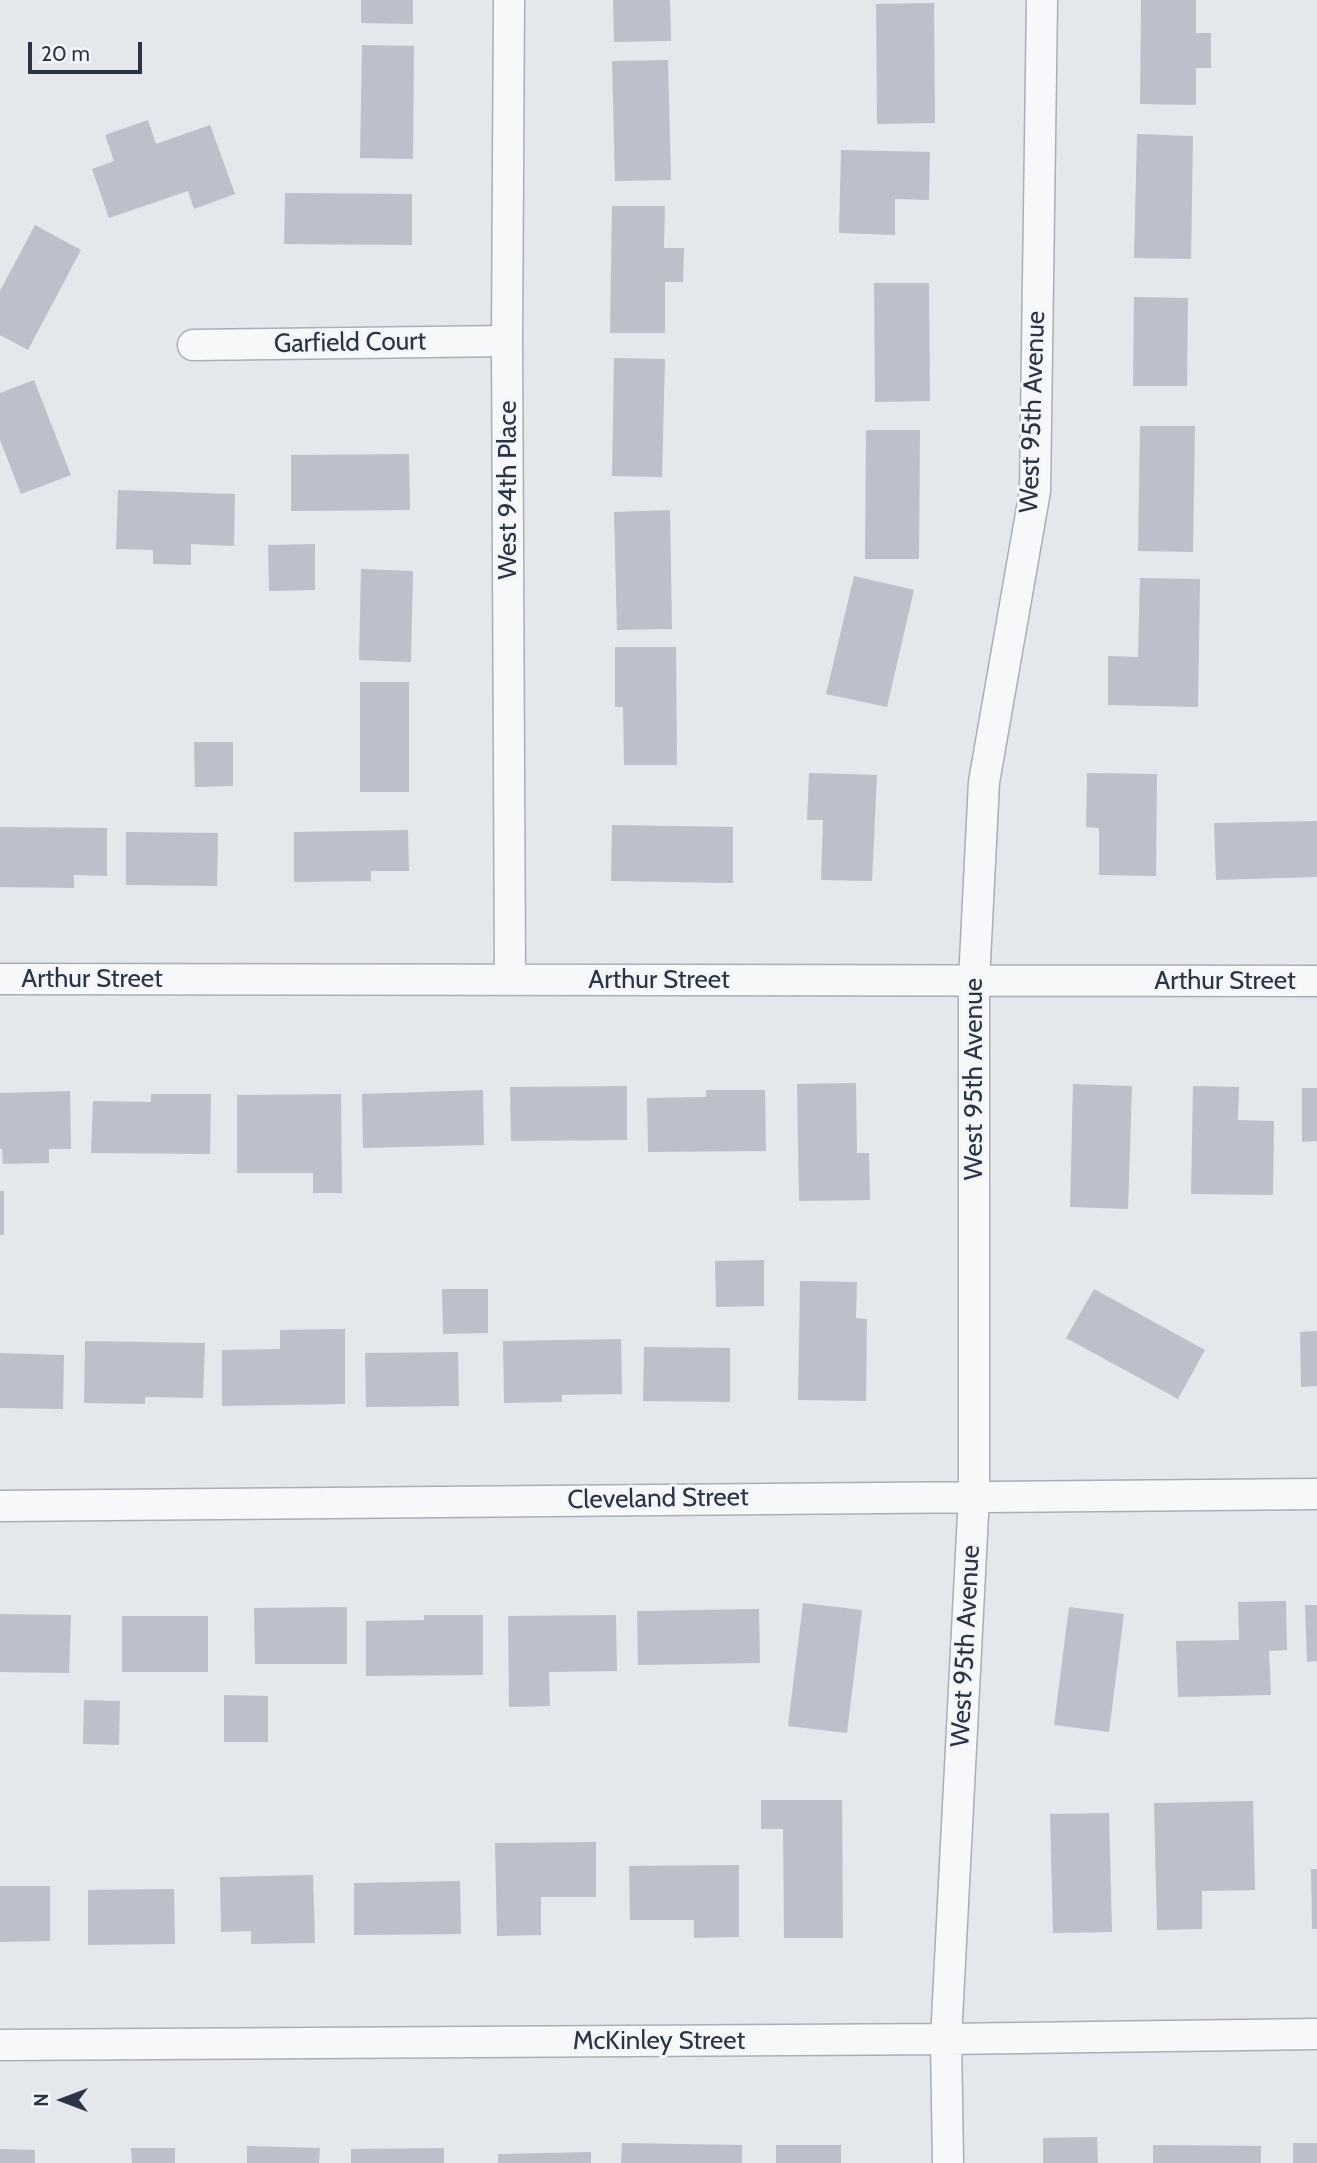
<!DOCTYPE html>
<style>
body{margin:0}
#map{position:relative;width:1317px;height:2163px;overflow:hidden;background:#e4e7ec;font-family:Cabin,sans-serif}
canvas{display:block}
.north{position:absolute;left:28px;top:2065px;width:70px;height:70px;-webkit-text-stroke:5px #f4f6f9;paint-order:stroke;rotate:270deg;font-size:19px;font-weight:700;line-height:28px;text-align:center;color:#2b3445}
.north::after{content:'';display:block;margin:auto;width:24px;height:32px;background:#2b3445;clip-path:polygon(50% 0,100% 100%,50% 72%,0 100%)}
.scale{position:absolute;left:28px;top:42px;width:114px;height:32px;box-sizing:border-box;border:4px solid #2b3445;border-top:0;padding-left:9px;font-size:21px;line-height:24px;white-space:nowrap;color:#2b3445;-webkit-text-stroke:5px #f4f6f9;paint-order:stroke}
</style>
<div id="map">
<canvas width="1317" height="2163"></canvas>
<div class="north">N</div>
<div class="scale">20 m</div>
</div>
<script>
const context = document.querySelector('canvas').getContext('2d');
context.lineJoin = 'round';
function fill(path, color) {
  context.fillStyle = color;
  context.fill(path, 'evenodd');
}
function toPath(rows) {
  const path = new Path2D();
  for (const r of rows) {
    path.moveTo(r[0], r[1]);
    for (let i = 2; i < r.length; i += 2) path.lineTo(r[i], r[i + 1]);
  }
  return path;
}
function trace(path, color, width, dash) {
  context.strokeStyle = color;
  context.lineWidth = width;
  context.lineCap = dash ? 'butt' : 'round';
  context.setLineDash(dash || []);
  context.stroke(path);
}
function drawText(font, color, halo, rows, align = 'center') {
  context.font = font + ' Cabin,sans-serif';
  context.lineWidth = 6;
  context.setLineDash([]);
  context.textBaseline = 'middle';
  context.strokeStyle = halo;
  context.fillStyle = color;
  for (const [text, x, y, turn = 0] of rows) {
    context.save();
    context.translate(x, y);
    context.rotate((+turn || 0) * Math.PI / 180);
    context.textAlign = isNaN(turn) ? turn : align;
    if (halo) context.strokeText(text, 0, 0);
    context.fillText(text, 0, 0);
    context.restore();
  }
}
fill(toPath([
 [361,0,413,0,413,24,361,23],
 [613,0,670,0,671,41,614,42],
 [1141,0,1196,0,1196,33,1211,33,1211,68,1196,68,1196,105,1140,104],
 [934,3,935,123,877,124,876,4],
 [362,45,414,46,413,159,360,158],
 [668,60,671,180,615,181,612,61],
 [148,120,156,144,210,125,235,194,194,209,188,191,109,218,92,169,114,161,105,135],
 [1137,134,1193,136,1191,259,1134,258],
 [841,150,930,152,929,200,895,199,895,235,839,233],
 [285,193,412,194,412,245,284,244],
 [612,206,665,206,664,248,684,248,683,282,665,282,665,333,610,333],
 [35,225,81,250,28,350,0,335,0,291],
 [874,283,929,283,930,401,875,402],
 [1134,297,1188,298,1187,386,1133,386],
 [614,358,665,359,662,477,612,476],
 [34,380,71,475,21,494,0,440,0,393],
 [1140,426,1195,426,1193,552,1138,551],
 [866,430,920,430,919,559,865,559],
 [409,454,410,510,291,511,291,455],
 [118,490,235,494,234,546,191,544,191,565,153,564,153,550,116,549],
 [670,510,672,629,617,630,614,512],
 [315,544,315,590,269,591,268,545],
 [361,569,413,571,411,662,359,660],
 [854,576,914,590,887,707,826,694],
 [1140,578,1200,579,1198,707,1108,705,1108,656,1138,657],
 [615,647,676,647,677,765,624,765,623,707,615,707],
 [360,682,409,682,409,792,360,792],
 [194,742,233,742,233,786,195,787],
 [809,773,877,775,872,881,821,880,823,820,807,820],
 [1087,773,1157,774,1156,876,1099,875,1099,828,1086,827],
 [1317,821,1317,877,1216,880,1214,823],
 [612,825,733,827,733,883,611,881],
 [0,827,107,828,107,876,74,875,74,888,0,887],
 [408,830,409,871,371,871,371,881,294,882,294,832],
 [126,832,218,833,217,886,126,885],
 [856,1083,857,1153,869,1153,870,1200,799,1201,797,1084],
 [1073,1084,1132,1086,1128,1209,1070,1207],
 [627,1086,627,1140,511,1141,510,1087],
 [1193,1086,1239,1087,1238,1120,1274,1121,1273,1195,1191,1194],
 [1302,1088,1317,1088,1317,1141,1302,1142],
 [483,1090,484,1145,363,1148,362,1094],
 [706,1090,765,1090,766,1151,648,1152,647,1098,706,1097],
 [70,1091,71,1149,49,1149,49,1163,3,1164,2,1149,0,1149,0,1093],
 [151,1094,211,1094,210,1154,91,1153,93,1101,151,1102],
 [341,1094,342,1193,313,1193,313,1173,237,1173,237,1095],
 [0,1191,4,1191,4,1235,0,1235],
 [764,1260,764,1306,716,1307,715,1261],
 [800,1281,857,1282,856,1318,867,1319,866,1401,798,1400],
 [442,1289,488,1289,488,1333,443,1334],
 [1094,1289,1205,1350,1178,1399,1066,1338],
 [345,1329,345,1404,222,1406,222,1350,280,1349,280,1330],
 [1317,1331,1317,1386,1301,1387,1300,1332],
 [621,1339,622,1394,562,1395,562,1402,504,1403,503,1341],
 [85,1341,205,1343,203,1398,145,1397,145,1404,84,1403],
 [644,1347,730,1348,730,1402,643,1401],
 [458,1352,459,1406,366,1407,365,1353],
 [0,1353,64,1355,63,1409,0,1408],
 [1286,1601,1287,1650,1269,1651,1271,1695,1178,1697,1176,1641,1239,1640,1238,1602],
 [803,1603,862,1610,847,1733,788,1726],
 [1305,1605,1317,1605,1317,1661,1307,1662],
 [347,1607,347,1664,255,1664,254,1608],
 [1069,1607,1124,1614,1109,1732,1054,1725],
 [759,1609,760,1663,638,1665,637,1611],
 [0,1614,71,1615,69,1673,0,1672],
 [424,1615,483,1615,483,1675,366,1676,366,1621,424,1620],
 [616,1615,617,1671,549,1672,550,1706,509,1707,508,1616],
 [122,1616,208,1616,208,1672,122,1672],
 [224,1695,268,1696,268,1742,224,1742],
 [84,1700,120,1701,119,1745,83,1744],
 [761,1800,842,1800,843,1938,784,1938,783,1829,761,1829],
 [1253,1801,1255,1890,1202,1891,1202,1929,1157,1930,1154,1803],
 [1109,1813,1112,1932,1053,1933,1050,1814],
 [596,1842,596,1897,541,1897,541,1935,497,1936,495,1843],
 [739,1865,739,1937,694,1938,694,1920,630,1920,629,1866],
 [1311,1869,1317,1869,1317,1929,1312,1929],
 [313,1875,315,1943,251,1944,251,1931,221,1932,220,1877],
 [460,1881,461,1934,354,1935,354,1883],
 [0,1886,50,1886,50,1941,0,1942],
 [174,1889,175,1944,88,1945,88,1890],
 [1097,2137,1098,2163,1043,2163,1043,2138],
 [622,2143,742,2145,742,2163,621,2163],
 [1293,2143,1317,2143,1317,2163,1293,2163],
 [776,2145,841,2145,841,2163,776,2163],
 [1153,2145,1261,2146,1261,2163,1153,2163],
 [247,2146,320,2148,319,2163,247,2163],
 [131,2148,175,2148,175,2163,132,2163],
 [444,2148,444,2163,351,2163,351,2149],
 [0,2149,35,2150,35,2163,0,2163],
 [591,2152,591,2163,498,2163,498,2154]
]), '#bbc0ca');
const street = toPath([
 [509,0,507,341,510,979],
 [193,345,507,341],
 [0,979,1317,981],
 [0,1506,1317,1494],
 [0,2045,946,2039,1317,2034],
 [948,2163,946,2039,974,1495,974,981,984,782,1035,491,1042,0]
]);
trace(street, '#a9aeb7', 33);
trace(street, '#f7f8fa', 30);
drawText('26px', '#2b3445', '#f4f6f9', [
 ["Garfield Court",350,343,-1],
 ["West 95th Avenue",1033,412,-88],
 ["West 94th Place",508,490,-90],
 ["Arthur Street",92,979],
 ["Arthur Street",659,980],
 ["Arthur Street",1225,981],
 ["West 95th Avenue",974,1079,-90],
 ["Cleveland Street",658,1499,-1],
 ["West 95th Avenue",966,1646,-87],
 ["McKinley Street",659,2041]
]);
</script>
